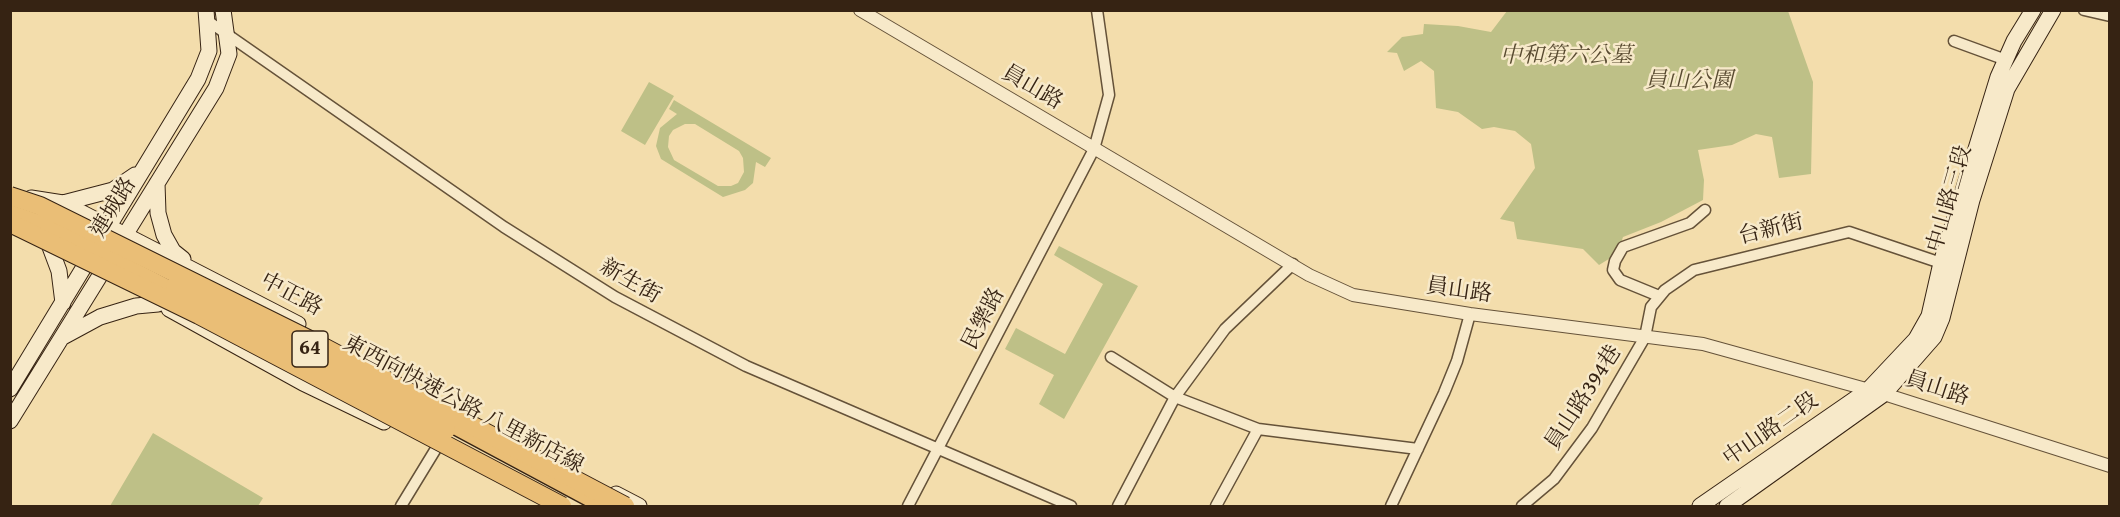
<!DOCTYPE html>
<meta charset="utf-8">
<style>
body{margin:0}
#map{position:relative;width:2120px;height:517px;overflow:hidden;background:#f3ddac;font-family:"Gentium Book Plus",serif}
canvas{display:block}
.frame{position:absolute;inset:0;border:12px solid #362313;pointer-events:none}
</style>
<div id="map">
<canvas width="2120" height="517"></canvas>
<div class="frame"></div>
</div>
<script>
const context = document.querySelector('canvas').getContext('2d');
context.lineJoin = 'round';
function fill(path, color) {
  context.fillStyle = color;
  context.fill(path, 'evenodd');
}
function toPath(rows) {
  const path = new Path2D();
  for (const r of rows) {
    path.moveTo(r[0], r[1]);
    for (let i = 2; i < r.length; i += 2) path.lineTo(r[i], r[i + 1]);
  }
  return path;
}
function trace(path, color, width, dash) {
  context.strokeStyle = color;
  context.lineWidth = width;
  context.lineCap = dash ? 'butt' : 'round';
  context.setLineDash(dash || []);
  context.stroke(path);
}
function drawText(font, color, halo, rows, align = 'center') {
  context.font = font + ' "Gentium Book Plus","Noto Serif TC",serif';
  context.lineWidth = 5;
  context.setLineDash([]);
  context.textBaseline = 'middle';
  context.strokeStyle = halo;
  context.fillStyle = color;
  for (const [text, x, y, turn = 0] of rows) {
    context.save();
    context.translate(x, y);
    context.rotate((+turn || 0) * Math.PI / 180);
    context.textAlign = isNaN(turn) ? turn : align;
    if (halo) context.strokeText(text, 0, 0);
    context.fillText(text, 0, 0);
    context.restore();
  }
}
fill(toPath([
 [1507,11,1788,11,1813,82,1811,174,1779,178,1772,137,1756,134,1732,145,1698,150,1704,180,1703,200,1661,222,1623,237,1617,254,1599,265,1583,249,1517,239,1514,222,1500,219,1535,168,1531,144,1515,131,1494,127,1482,129,1458,112,1436,108,1434,71,1421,61,1404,71,1397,53,1387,52,1402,37,1423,34,1424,24,1458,26,1491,32],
 [649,82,674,96,645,145,621,131],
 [674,100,771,158,765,167,756,162,753,183,745,190,723,197,661,159,656,146,660,128,677,114,669,109],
 [685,124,695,124,739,151,743,158,744,172,738,183,731,186,718,186,674,160,668,147,669,136,673,130],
 [1059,246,1138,286,1064,419,1039,404,1054,375,1005,349,1016,328,1065,354,1103,284,1054,255],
 [153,433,263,498,258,506,110,506]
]), '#bec087');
const minor = toPath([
 [2084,10,2110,16],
 [208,21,504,227,615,297,746,366,1071,506],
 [1954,41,2006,60],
 [1659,296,1620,280,1613,270,1615,261,1623,247,1690,223,1705,210],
 [1111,357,1175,397,1258,429,1216,506],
 [1258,429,1418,449],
 [401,506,437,447],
 [908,506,1094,149,1109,95,1097,10],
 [1118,506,1175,397,1225,329,1293,264],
 [1391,506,1444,393,1457,361,1470,314],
 [1522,506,1554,479,1592,428,1645,337,1651,307,1665,290,1694,270,1849,232,1941,263]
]);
const tertiary = toPath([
 [860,10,1309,275,1353,295,1470,314,1703,344,1884,394,2110,466]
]);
const secondary = toPath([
 [157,183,158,213,164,235,173,251,183,259],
 [31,198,63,203,298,324],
 [63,203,113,190,135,175],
 [50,247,59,271,63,303],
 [169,309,303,383,384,422],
 [63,337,100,317,136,306,158,304],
 [10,389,198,79,209,51,206,10],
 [10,421,216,88,229,54,223,10],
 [616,494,639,506],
 [1700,506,1868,390,1916,339,1929,316,1941,263,1998,77,2014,41,2033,10],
 [1727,506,1884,394,1934,337,1942,318,1972,200,2007,89,2053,10]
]);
trace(minor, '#655239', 13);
trace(tertiary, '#655239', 14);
trace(secondary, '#362313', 17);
trace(minor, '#f7e9c9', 10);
trace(tertiary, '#f7e9c9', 12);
trace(secondary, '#f7e9c9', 15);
const trunkBridge = toPath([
 [10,213,48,226,185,297],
 [451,424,604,506]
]);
const motorwayBridge = toPath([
 [10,196,40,206,312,341,625,506],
 [10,223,199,315,562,506],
 [175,286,446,430]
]);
trace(trunkBridge, '#362313', 19, []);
trace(motorwayBridge, '#362313', 20, []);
trace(trunkBridge, '#eabe76', 16);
trace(motorwayBridge, '#eabe76', 18);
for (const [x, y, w] of [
 [310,349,36]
]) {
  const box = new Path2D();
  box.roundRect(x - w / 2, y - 18, w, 36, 4.5);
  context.fillStyle = '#f7e9c9';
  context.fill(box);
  trace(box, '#362313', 1.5);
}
drawText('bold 21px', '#362313', null, [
 ["64",310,349]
]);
drawText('italic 22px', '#584a30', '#f7e9c9', [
 ["中和第六公墓",1566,56],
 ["員山公園",1689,81]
]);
drawText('22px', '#362313', '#f7e9c9', [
 ["員山路",1032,88,30],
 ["中山路三段",1950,199,-74],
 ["連城路",114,208,-59],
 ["台新街",1771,230,-14],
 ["新生街",630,282,30],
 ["員山路",1459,291,8],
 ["中正路",291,295,28],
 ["民樂路",984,319,-63],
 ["員山路",1937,389,18],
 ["員山路394巷",1584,398,-57],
 ["東西向快速公路 八里新店線",463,405,28],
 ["中山路二段",1771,430,-35]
]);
</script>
